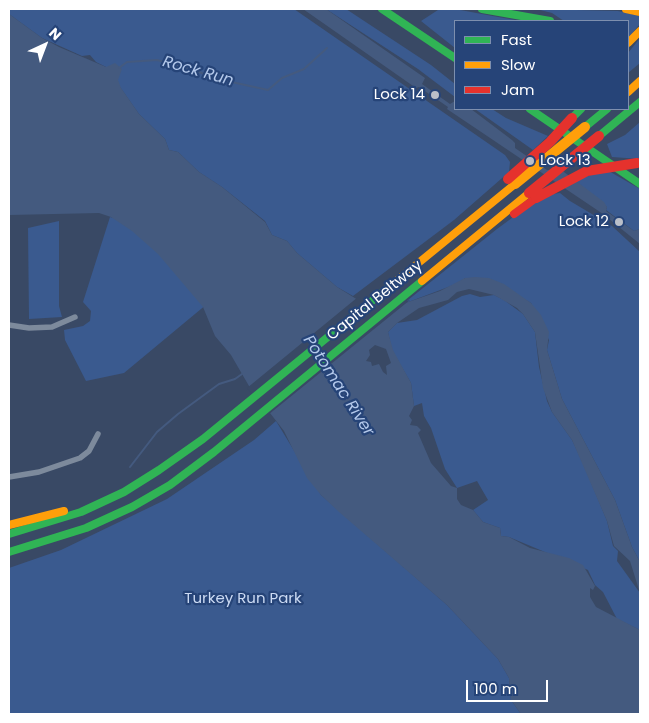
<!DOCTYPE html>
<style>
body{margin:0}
#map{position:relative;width:649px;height:723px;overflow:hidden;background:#394965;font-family:Poppins,sans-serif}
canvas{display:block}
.frame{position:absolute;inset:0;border:10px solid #fff;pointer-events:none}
.legend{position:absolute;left:454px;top:20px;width:175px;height:90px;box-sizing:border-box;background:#264478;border:1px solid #7d8fae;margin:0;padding:6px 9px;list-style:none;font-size:15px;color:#fff}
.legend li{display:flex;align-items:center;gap:10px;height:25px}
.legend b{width:25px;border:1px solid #7d8fae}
.north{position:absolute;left:20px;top:20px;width:50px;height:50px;-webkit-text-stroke:4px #264478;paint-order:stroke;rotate:43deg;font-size:14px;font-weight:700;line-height:20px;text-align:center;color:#fff}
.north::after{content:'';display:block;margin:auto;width:18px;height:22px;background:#fff;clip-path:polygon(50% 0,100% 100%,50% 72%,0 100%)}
.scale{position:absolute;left:466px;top:680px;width:82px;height:22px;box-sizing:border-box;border:2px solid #fff;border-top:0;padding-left:6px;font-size:15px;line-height:18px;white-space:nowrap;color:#fff;-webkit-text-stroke:4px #264478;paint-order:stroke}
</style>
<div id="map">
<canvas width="649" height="723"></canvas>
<div class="frame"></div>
<ul class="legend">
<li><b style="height:6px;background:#30b455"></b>Fast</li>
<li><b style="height:6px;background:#ff9f0a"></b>Slow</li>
<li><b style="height:6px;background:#e5322d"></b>Jam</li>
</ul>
<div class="north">N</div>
<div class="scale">100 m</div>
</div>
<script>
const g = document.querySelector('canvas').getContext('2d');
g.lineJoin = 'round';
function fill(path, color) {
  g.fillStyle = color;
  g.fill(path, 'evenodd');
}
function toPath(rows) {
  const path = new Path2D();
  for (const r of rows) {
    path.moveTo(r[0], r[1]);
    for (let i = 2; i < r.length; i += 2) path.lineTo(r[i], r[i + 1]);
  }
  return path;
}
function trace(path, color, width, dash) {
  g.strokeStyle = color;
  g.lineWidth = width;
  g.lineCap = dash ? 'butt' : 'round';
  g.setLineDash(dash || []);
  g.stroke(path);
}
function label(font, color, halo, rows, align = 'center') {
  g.font = font + ' Poppins,sans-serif';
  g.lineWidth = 4.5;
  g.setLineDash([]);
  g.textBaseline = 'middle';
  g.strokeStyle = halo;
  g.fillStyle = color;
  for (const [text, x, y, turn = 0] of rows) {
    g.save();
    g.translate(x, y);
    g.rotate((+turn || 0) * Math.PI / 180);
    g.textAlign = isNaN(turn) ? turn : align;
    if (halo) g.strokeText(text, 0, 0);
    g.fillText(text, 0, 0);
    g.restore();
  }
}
const green = toPath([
 [9,9,294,9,505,155,510,162,509,172,454,220,353,296,337,287,297,253,287,241,272,235,265,221,222,187,199,172,178,152,169,150,165,139,139,114,106,67,96,62,90,55,82,56,42,38,9,14],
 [326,9,346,9,431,65,455,84,455,97,418,69],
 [455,9,498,17,521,21,455,21,455,48,421,21,438,10],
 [536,9,618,11,640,16,640,24,628,38,628,21,564,21,552,13],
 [640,38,640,63,628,73,628,53],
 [475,109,492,109,506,118,548,136,533,150],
 [640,122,640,159,612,157,607,144,625,135],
 [607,170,640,189,640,229,634,231,606,210,607,207,574,180],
 [560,193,570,201,612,226,640,252,640,562,632,547,615,500,562,399,547,350,549,340,531,303,519,296,465,278,459,283,403,304,497,229,543,195],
 [110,217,126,222,151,240,207,304,124,373,86,381,65,340,64,330,83,326,90,321,91,311,83,302],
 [59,221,59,306,62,317,29,319,28,228],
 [470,294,480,297,494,295,504,300,523,314,535,332,539,367,547,401,552,412,572,440,583,463,607,521,613,546,618,551,617,561,640,593,640,630,617,619,603,592,595,585,588,570,509,537,501,536,500,528,483,522,473,510,488,500,477,481,457,488,445,469,431,428,424,416,422,403,414,406,411,383,392,350,388,332,397,323,417,320,462,296],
 [276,421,321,495,447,605,498,659,509,678,511,700,521,714,9,714,9,568,61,550,167,499,254,440]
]);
const water = toPath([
 [303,9,326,9,425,78,422,84,450,104,455,101,455,109,471,109,512,140,515,143,515,148,547,170,560,169,604,202,607,207,606,211,634,231,640,229,640,244,603,214,447,109,448,107,419,87,416,88],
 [9,14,42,38,59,47,106,67,115,63,122,69,118,80,121,88,139,114,165,139,169,150,178,152,199,172,222,187,265,222,272,235,287,241,297,253,337,287,358,300,391,308,440,291,465,278,475,277,489,278,504,284,531,303,541,315,549,332,547,350,562,399,615,500,632,547,640,562,640,593,630,561,614,546,607,521,572,440,552,412,543,388,535,332,523,314,517,308,494,295,469,289,457,292,448,300,419,308,397,323,388,332,393,350,411,383,414,406,409,416,412,420,410,425,417,426,421,430,418,433,431,463,451,486,457,488,457,499,461,505,473,510,483,522,500,528,501,536,509,537,530,548,569,558,583,565,595,586,593,590,590,588,590,597,596,607,640,630,640,714,521,714,511,700,509,678,498,659,447,605,339,512,321,495,307,478,284,431,249,386,231,355,215,336,203,307,158,254,132,231,111,217,99,213,9,215],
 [375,345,386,349,391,363,386,366,387,375,383,372,379,364,372,366,371,362,366,361,370,355,369,350]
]);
const pier = toPath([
 [358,297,374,303,391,305,410,300,268,415,247,388]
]);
const stream = toPath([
 [119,68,127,62,157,60,191,69,218,79,268,90,282,78,304,69,327,48],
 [130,467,157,432,178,414,219,384,235,379,242,374]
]);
const street = toPath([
 [9,325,29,328,52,327,75,317],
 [9,477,39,472,80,458,89,451,98,434]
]);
const fast = toPath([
 [382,9,455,58],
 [482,9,550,21],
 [530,109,640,184],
 [572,118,581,109],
 [585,127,607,109],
 [599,136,640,102],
 [9,534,81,512,124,492,159,470,203,439,389,287],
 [9,552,86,528,132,507,170,485,214,452,422,281]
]);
const slow = toPath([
 [626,9,640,12],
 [628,43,640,31],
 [628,92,640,81],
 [422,281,529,193],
 [389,287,515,184],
 [9,525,64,511]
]);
const jam = toPath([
 [514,214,536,198]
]);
const slowBridge = toPath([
 [515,184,585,127]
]);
const jamBridge = toPath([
 [508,179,550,142,572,118],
 [529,193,599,136],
 [536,198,587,171,637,163]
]);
const markers = [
 [435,95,5,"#babfc9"],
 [530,161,5,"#babfc9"],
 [619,222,5,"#babfc9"]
];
const poiNames = [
 ["Lock 14",425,95],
 ["Lock 13",540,161,"left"],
 ["Lock 12",609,222]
];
const streetNames = [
 ["Capital Beltway",375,301,-39]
];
const parkNames = [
 ["Turkey Run Park",243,599]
];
const waterNames = [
 ["Rock Run",198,72,16],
 ["Potomac River",338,386,57]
];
fill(green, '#3a5a8f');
fill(water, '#445a7f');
fill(pier, '#394965');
trace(stream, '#445a7f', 2);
trace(street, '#7d8a9c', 5.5);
trace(fast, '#30b455', 8);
trace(slow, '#ff9f0a', 8);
trace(jam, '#e5322d', 8);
trace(slowBridge, '#ff9f0a', 10);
trace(jamBridge, '#e5322d', 10);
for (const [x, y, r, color] of markers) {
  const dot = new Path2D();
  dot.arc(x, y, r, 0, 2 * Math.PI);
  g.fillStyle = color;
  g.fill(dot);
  trace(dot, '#264478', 2);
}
label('15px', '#fff', '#264478', poiNames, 'right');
label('15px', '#fff', '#264478', streetNames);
label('15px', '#cbdaf3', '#264478', parkNames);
label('italic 16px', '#b4c9eb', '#264478', waterNames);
</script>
